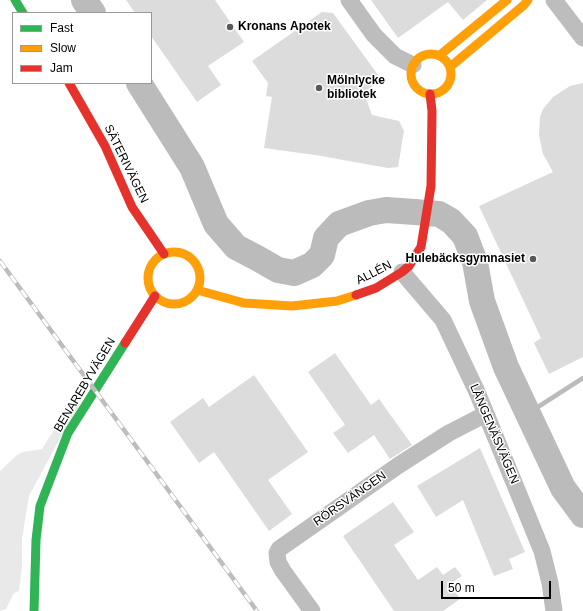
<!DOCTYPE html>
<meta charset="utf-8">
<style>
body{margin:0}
#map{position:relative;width:583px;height:611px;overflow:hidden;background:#fff;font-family:Helvetica,sans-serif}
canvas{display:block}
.legend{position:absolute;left:12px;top:12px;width:140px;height:72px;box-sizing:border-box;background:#fff;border:1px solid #999;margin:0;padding:5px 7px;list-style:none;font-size:12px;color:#000}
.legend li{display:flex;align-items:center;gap:8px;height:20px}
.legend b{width:20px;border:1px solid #999}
.scale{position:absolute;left:441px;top:581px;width:110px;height:18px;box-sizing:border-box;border:2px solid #000;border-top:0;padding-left:5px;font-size:12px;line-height:14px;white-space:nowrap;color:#000;-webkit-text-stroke:3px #fff;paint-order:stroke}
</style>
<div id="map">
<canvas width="583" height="611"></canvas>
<ul class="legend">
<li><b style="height:5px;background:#30b455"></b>Fast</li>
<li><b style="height:5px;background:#ff9f0a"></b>Slow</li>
<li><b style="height:5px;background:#e5322d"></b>Jam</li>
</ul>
<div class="scale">50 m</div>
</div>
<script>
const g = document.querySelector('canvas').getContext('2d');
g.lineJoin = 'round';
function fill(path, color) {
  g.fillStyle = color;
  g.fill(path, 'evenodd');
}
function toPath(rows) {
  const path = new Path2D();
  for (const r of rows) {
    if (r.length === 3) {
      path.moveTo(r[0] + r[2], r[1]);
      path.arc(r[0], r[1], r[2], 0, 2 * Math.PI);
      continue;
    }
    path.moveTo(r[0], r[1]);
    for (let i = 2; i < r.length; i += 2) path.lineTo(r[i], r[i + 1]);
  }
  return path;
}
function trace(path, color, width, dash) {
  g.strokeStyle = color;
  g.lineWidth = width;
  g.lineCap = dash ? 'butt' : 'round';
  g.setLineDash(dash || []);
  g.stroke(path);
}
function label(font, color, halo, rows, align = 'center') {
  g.font = font + ' Helvetica,sans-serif';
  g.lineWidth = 3;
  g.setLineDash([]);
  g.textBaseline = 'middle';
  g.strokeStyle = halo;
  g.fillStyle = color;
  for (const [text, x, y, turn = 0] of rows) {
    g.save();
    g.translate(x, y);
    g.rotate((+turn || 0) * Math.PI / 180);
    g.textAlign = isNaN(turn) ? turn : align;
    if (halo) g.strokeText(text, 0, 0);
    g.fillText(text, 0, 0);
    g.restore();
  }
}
const green = toPath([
 [73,400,79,407,58,442,29,496,22,539,22,566,19,591,14,593,6,609,0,611,0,471,17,455,23,452,42,449]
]);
const stream = toPath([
 [527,414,583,378]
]);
const river = toPath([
 [84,0,93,13],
 [139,83,192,167,216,224,236,247,257,258,278,270,294,273,312,265,322,255,326,238,339,224,369,213,386,210,415,212,439,214,451,221,465,236,475,262,482,301,506,367,563,488,583,515]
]);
const building = toPath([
 [126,0,215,0,244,42,208,66,221,85,197,102,151,36,151,13,135,13],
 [371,0,487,0,463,20,448,2,398,38],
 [322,12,333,13,381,79,364,93,372,115,399,121,404,131,398,167,388,168,332,158,322,156,264,148,272,97,266,96,268,83,252,61],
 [583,83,583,357,549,374,534,343,541,338,479,206,553,172,543,154,539,135,540,117,543,109,553,97,570,86],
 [335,353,371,405,379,399,412,445,390,459,374,435,348,453,333,433,345,425,308,372],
 [254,375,308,452,268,480,292,514,269,531,214,452,199,463,170,422,203,398,209,407],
 [480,448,525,552,509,559,513,569,494,576,463,500,436,517,417,486],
 [393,502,414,532,394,545,418,580,437,567,443,575,455,567,462,576,450,584,460,599,443,611,394,611,343,536]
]);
const street = toPath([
 [349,0,374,35,395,56,413,65],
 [554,0,583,38],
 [402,272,443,320,477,392,542,551,550,583,554,611],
 [312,611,283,571,278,562,277,553,279,549,399,465,449,433,486,414]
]);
const fast = toPath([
 [15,0,23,13],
 [34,611,36,540,40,506,68,433,125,343]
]);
const slow = toPath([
 [431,74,20],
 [440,55,507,0],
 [450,67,524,5,528,0],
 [174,278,26],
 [197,290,244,303,292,306,337,301,356,295]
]);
const jam = toPath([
 [69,83,105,146,132,207,164,254],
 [356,295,376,288,402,272,409,266,421,247,431,186,432,111,430,94],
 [125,343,155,296]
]);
const rail = toPath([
 [0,261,257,611]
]);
const markers = [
 [230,27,4,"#595959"],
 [319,88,4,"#595959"],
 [533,259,4,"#595959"]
];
const poiNames = [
 ["Kronans Apotek",238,27],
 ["Mölnlycke",327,81],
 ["bibliotek",327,95],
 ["Hulebäcksgymnasiet",525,259,"right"]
];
const streetNames = [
 ["SÄTERIVÄGEN",126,164,64],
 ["ALLÉN",374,273,-27],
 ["BENAREBYVÄGEN",85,385,-59],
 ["LÅNGENÄSVÄGEN",494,434,67],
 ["RÖRSVÄNGEN",350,499,-35]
];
fill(green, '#e9e9e9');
trace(stream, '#bbb', 4.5);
trace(river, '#bbb', 26);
fill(building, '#dcdcdc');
trace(street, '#bdbdbd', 17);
trace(fast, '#30b455', 9);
trace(slow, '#ff9f0a', 9);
trace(jam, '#e5322d', 9);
trace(rail, '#bdbdbd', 4.5);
trace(rail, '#fff', 3, [9]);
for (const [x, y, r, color] of markers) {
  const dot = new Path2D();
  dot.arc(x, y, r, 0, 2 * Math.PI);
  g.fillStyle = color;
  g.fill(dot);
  trace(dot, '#fff', 1.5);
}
label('bold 12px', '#000', '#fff', poiNames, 'left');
label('12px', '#000', '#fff', streetNames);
</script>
